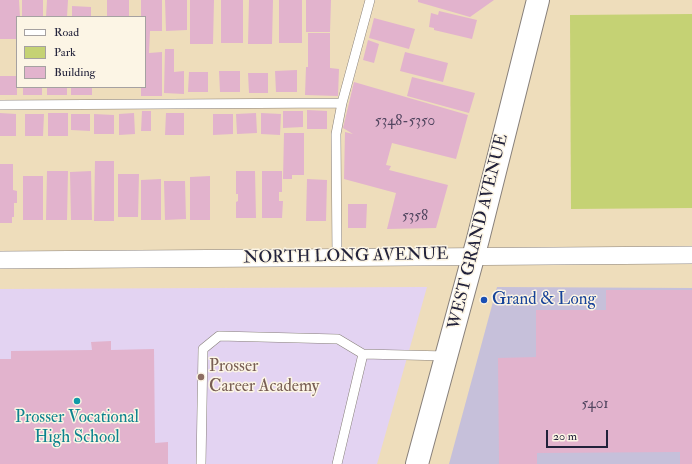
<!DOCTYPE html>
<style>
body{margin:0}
#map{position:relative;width:692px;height:464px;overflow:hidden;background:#edb;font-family:"IM FELL Double Pica",serif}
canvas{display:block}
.legend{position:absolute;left:16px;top:16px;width:130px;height:72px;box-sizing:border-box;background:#fcf5e5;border:1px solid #a5a1a1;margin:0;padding:5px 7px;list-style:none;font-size:12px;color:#22223b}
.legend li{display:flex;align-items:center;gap:8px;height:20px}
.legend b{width:20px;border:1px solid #a5a1a1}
.scale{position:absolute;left:546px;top:430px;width:62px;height:18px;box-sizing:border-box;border:2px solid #22223b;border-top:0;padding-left:5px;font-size:12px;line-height:14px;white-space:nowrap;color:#22223b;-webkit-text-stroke:3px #fcf5e5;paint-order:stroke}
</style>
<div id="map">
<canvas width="692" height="464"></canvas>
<ul class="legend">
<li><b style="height:5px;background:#fff"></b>Road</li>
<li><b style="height:11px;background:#c5d274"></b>Park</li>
<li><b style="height:11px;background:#e2b3cd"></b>Building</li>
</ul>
<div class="scale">20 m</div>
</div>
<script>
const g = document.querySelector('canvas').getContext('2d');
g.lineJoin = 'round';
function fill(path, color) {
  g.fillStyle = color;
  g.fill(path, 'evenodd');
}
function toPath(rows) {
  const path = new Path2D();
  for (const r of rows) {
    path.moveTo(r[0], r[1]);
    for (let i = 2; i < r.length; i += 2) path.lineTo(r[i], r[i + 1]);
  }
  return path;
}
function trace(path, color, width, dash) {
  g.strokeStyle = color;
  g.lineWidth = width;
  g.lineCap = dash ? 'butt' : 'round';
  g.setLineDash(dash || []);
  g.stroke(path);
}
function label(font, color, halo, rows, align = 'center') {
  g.font = font + ' "IM FELL Double Pica",serif';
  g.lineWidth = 3;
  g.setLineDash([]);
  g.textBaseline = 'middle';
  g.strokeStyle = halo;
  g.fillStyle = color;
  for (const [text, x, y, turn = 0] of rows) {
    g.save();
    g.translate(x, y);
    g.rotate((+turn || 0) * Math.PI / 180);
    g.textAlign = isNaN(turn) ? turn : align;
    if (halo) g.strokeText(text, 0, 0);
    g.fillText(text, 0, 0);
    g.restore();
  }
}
const built = toPath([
 [427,287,377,464,0,464,0,289]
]);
const industrial = toPath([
 [497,287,692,288,692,464,449,464]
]);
const green = toPath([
 [692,14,692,208,571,209,570,15]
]);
const building = toPath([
 [0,0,19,0,20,17,17,17,17,39,0,39],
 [22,0,43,0,43,17,22,17],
 [47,0,68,0,67,17,46,17],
 [107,0,129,0,129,17,107,17],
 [141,0,162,0,162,31,150,31,149,53,162,52,162,96,141,96,141,87,145,87,145,17,141,17],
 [165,0,187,0,187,30,166,31],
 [190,0,214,0,213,44,190,44],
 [221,0,243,0,243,43,221,43],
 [249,0,273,0,272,44,248,44],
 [279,0,302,0,302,43,279,43],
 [306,0,331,0,330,32,306,32],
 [418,0,494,0,470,17,418,2],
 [72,6,91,7,91,17,72,17],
 [439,11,477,20,472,39,434,30,434,28,429,27,431,13,438,15],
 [374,18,415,29,409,49,369,38],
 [308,33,330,33,330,68,339,69,338,96,305,95,306,67,308,67],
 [368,40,379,44,374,63,363,60],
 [165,49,174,49,174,72,184,71,184,94,164,93],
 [405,52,448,63,443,82,400,71],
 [297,70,297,92,276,92,275,71],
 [219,71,240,71,240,92,220,92],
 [189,72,208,72,208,92,188,92],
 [248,73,268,73,268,93,249,93],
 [0,76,17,76,17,95,0,95],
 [412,77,475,93,469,113,407,96],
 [354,82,468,115,456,159,392,143,386,165,391,166,389,170,448,185,436,228,387,229,396,193,344,179,345,132,353,134,343,128],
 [23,87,42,87,42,95,23,95],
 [47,87,67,87,67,95,47,95],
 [71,87,92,87,92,95,71,95],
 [307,110,327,111,327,129,307,129],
 [142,111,151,111,151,131,141,131],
 [283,111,303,111,303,127,283,128],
 [0,113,16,114,16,136,0,136],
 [48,113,68,113,68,136,48,136],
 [134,113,135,134,119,135,119,114],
 [166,113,184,113,184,135,165,135],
 [256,113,257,133,237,134,236,114],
 [261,113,281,114,280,135,261,134],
 [25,114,44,114,43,136,25,136],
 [71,114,90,114,90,131,71,130],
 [94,114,114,115,114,134,94,134],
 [213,114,233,114,233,134,213,135],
 [284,133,304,133,304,175,292,175,292,179,283,179],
 [95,161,114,161,114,221,94,221],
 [0,164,13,164,13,190,17,191,17,203,14,203,14,217,12,217,12,223,0,223],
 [47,171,68,171,67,220,46,220],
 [91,171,92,220,71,220,70,172],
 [236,171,255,171,256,218,236,218,236,202,238,201,238,194,236,194],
 [262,171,282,171,282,192,279,192,279,201,283,201,282,218,262,218],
 [118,174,139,174,138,217,118,217],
 [23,176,43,176,43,220,23,220],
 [210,176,210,220,190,220,190,177],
 [161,179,161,220,141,220,141,180],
 [307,179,327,180,326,221,306,221],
 [164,181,185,181,186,219,165,220],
 [348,204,367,204,366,228,348,228],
 [606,290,692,290,692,464,680,464,680,452,537,453,537,464,499,464,498,358,536,357,536,310,606,310],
 [111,341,111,350,154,349,155,443,168,442,168,464,0,464,0,359,11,359,11,351,92,350,91,342]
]);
const lane = toPath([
 [0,105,342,103],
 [337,257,336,134,342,103,370,0],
 [201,464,203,349,219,336,338,339,363,354,447,356],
 [337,464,363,354]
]);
const street = toPath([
 [0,260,692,255]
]);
const secondary = toPath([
 [417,464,478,239,538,0]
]);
const markers = [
 [484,300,4,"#1a4fb4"],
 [201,377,4,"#8d6e63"],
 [77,401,4,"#0f9aa8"]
];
const numberNames = [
 ["5348-5350",405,122],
 ["5358",415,217],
 ["5401",595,405]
];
const streetNames = [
 ["WEST GRAND AVENUE",479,232,-76],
 ["NORTH LONG AVENUE",346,257,-1]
];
const transitNames = [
 ["Grand & Long",492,300]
];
const educationNames = [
 ["Prosser",209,367],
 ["Career Academy",209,387]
];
const cultureNames = [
 ["Prosser Vocational",77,418],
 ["High School",77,438]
];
fill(built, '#e3d3f2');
fill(industrial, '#c6c0da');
fill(green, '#c5d274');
fill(building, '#e2b3cd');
trace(lane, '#88807b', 10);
trace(street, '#88807b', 18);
trace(secondary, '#88807b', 24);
trace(lane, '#fff', 9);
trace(street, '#fff', 17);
trace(secondary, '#fff', 22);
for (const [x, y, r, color] of markers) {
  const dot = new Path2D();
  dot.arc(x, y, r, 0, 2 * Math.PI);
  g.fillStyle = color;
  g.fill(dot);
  trace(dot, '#fcf5e5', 1.5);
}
label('15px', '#524660', null, numberNames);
label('17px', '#22223b', '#fcf5e5', streetNames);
label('17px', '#164399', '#fcf5e5', transitNames, 'left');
label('17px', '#785e54', '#fcf5e5', educationNames, 'left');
label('17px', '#0d838f', '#fcf5e5', cultureNames);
</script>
